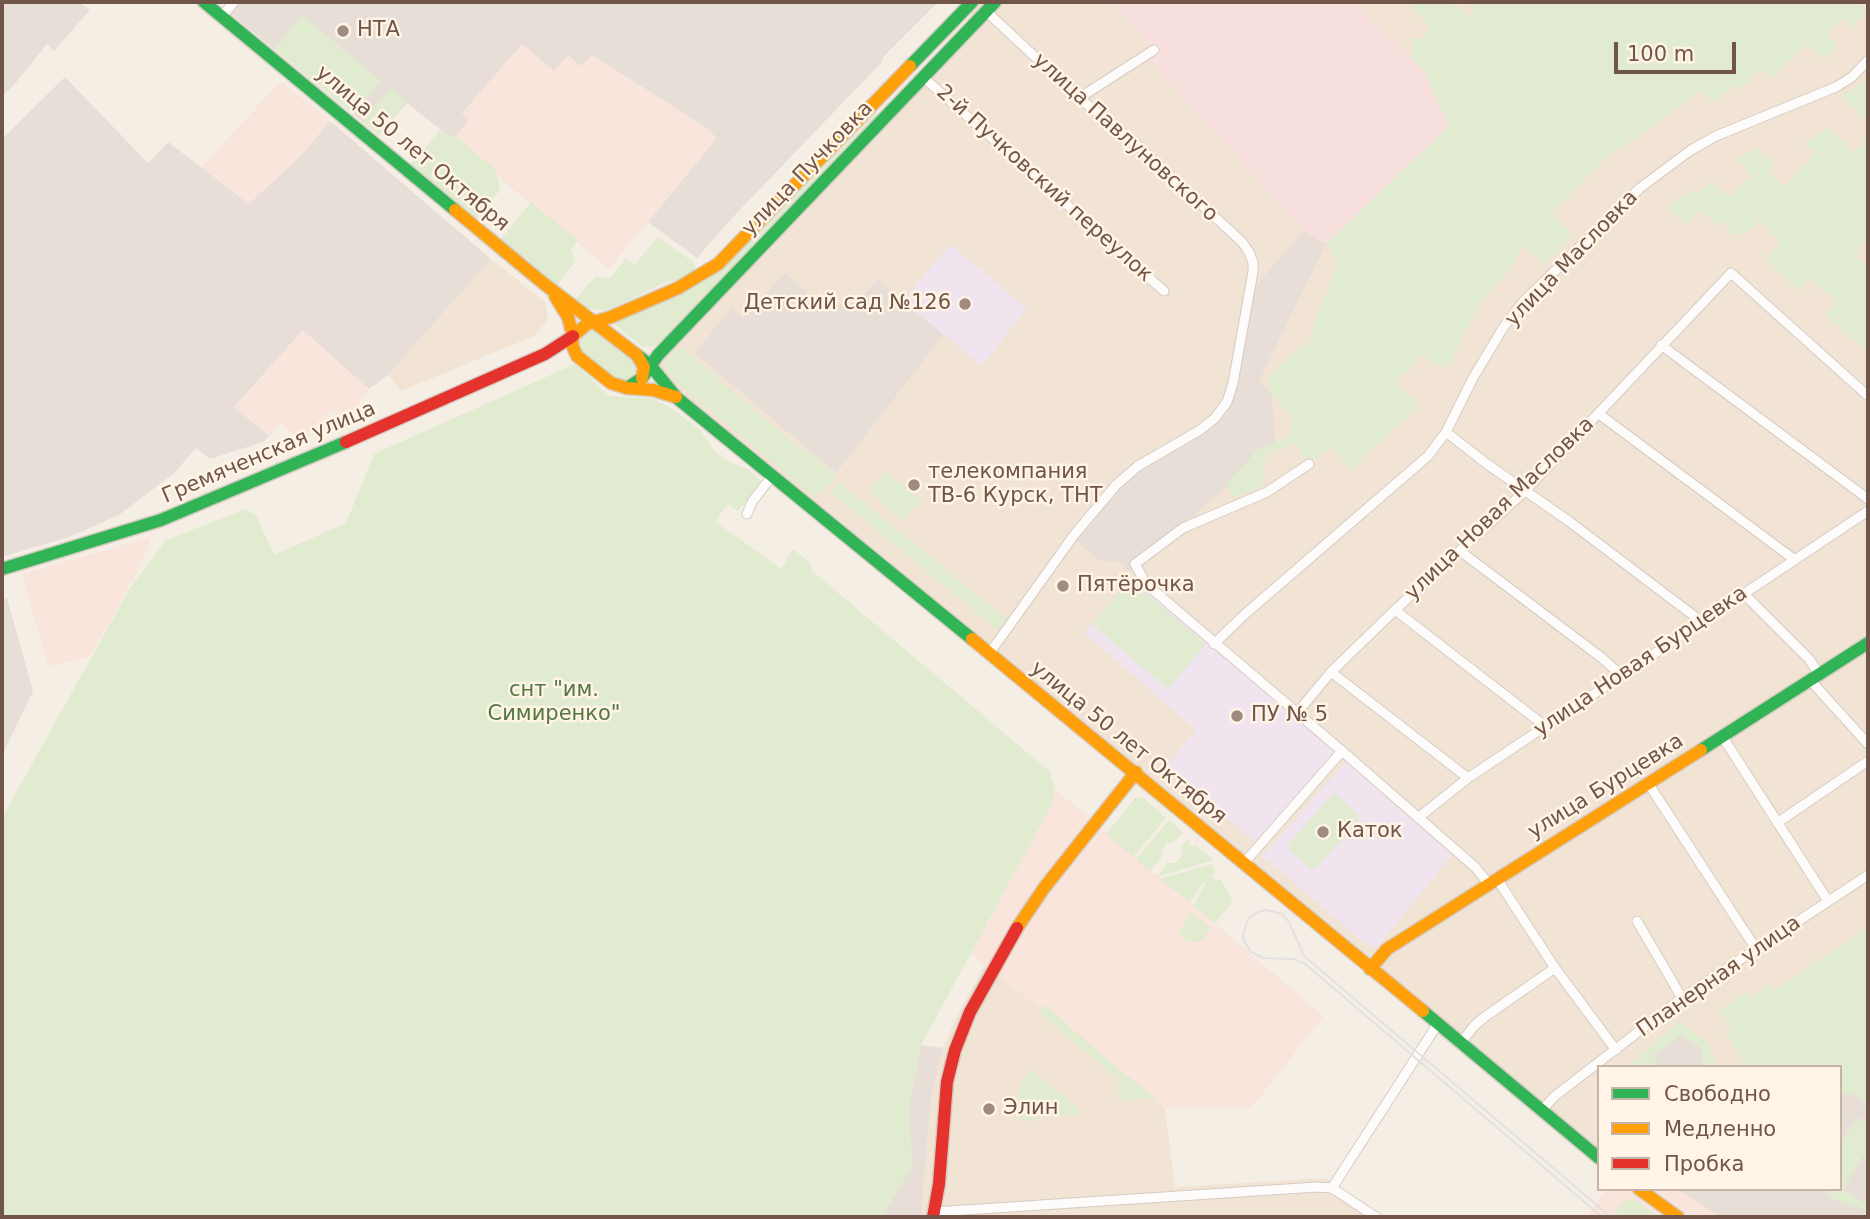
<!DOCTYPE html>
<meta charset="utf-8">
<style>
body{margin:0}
#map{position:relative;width:1870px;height:1219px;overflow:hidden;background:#f5eee5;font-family:"DejaVu Sans",sans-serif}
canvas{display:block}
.frame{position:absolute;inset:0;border:4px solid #715548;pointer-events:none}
.legend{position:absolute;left:1597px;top:1065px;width:245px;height:126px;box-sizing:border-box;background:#fff4e5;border:2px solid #c6b4a6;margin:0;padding:9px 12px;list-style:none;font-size:21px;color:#715548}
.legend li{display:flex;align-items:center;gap:14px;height:35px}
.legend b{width:35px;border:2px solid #c6b4a6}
.scale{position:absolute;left:1614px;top:42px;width:122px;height:32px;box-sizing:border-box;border:4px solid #715548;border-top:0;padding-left:9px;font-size:21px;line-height:24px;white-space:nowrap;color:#715548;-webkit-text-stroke:5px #fff4e5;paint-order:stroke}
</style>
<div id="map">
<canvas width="1870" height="1219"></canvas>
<div class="frame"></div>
<ul class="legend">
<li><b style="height:9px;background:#30b455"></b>Свободно</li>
<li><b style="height:9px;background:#ff9f0a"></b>Медленно</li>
<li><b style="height:9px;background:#e5322d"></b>Пробка</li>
</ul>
<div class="scale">100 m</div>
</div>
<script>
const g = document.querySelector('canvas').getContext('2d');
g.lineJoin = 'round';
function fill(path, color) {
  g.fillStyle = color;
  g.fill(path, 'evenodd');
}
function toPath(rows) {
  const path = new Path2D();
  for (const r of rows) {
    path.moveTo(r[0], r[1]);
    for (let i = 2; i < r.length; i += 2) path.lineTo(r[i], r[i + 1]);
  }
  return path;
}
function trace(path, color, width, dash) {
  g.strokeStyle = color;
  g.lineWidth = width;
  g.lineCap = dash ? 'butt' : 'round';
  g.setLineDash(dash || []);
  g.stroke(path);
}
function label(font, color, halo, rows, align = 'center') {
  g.font = font + ' "DejaVu Sans",sans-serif';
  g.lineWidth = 5;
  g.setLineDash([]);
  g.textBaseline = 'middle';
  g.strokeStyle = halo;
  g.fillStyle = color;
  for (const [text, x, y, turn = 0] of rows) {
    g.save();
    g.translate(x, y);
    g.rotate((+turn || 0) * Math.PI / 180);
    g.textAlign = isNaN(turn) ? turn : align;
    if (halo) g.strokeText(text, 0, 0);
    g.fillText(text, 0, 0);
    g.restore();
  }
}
const residential = toPath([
 [957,2,1868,2,1868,1217,1678,1217,1639,1189,1840,1189,1840,1067,1599,1067,1599,1158,811,509,650,365,974,17],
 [491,259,546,303,548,320,534,336,401,391,388,375],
 [986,963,1165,1108,1175,1187,1326,1178,1380,1217,921,1217,931,1099,943,1048,957,1016]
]);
const commercial = toPath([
 [522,44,554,71,568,54,591,55,705,127,717,138,609,269,453,139,469,120,462,113],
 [281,81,330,121,299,158,250,204,201,167],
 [303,330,363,382,368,391,345,420,331,409,302,441,281,423,269,436,234,408],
 [151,537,142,563,90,657,48,666,22,574],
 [1055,789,1324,1016,1251,1108,1165,1108,971,954,1051,806],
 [1607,1189,1678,1189,1720,1217,1585,1217]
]);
const industrial = toPath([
 [2,2,79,2,90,10,54,51,47,44,14,85,2,96],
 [239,2,938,2,884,56,882,62,732,218,697,258,648,222,717,138,705,127,592,55,581,66,568,55,554,71,522,44,462,113,469,120,453,139,407,103,379,135,230,13],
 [65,77,148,163,168,142,249,204,299,158,330,121,491,259,388,375,369,389,303,330,234,407,269,436,263,442,210,459,196,448,174,473,119,515,69,537,2,557,2,139],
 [1304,230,1326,244,1259,381,1271,393,1276,444,1128,572,1120,561,1100,561,1075,540,1120,486,1157,457,1197,437,1231,402,1253,289],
 [785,273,831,314,850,297,857,303,877,279,944,334,836,473,695,353,731,308,743,318],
 [7,598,33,691,2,756,2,599],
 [1680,1021,1707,1043,1718,1067,1627,1067],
 [921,1045,943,1048,931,1099,921,1217,881,1217,912,1167,909,1109],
 [1868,1086,1868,1217,1720,1217,1678,1189,1840,1189,1840,1088]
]);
const education = toPath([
 [950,244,1027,308,982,366,903,301],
 [1133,576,1337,751,1255,842,1165,767,1196,730,1084,633],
 [1346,762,1452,855,1380,944,1372,947,1367,945,1262,856]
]);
const medical = toPath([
 [1114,2,1353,2,1423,69,1449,126,1326,244,1304,230,1148,59,1145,41]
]);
const green = toPath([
 [1409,2,1450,2,1470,17,1473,10,1466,2,1859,2,1865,14,1852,28,1842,19,1827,34,1837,47,1824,60,1807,44,1772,78,1760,70,1739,90,1735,85,1714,103,1702,91,1605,159,1552,213,1572,235,1544,265,1523,244,1511,268,1481,302,1450,363,1441,367,1419,353,1418,360,1396,382,1419,406,1350,470,1331,446,1314,460,1303,458,1300,447,1295,444,1270,453,1264,462,1263,485,1254,491,1233,497,1227,487,1228,482,1257,450,1290,436,1293,419,1271,393,1268,379,1289,356,1310,343,1314,325,1338,263,1326,244,1449,126,1423,69,1409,56,1414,51,1411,39,1423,38,1430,28],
 [302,15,381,81,353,114,274,49],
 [1867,81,1868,82,1868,124,1841,96],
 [391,88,407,102,379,135,362,122],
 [874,110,879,115,662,341,652,347,641,346,614,324,612,321,692,285],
 [1828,128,1854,152,1868,138,1868,238,1854,254,1868,268,1868,353,1825,314,1836,301,1810,278,1798,291,1766,259,1780,243,1759,219,1755,227,1741,234,1732,235,1725,222,1716,224,1704,211,1698,212,1687,222,1681,220,1669,210,1671,204,1691,191,1698,192,1712,182,1724,194,1731,195,1752,176,1737,159,1756,148,1775,165,1768,173,1784,187,1815,153,1805,143],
 [440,130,447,135,457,137,496,170,500,190,476,219,411,164],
 [531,202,578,240,571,249,575,262,556,286,501,239],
 [657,237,692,261,695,265,694,272,682,279,666,282,606,311,585,308,575,300,595,277,610,278,626,259,635,265],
 [595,329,635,359,638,368,630,380,620,382,582,352,578,340,584,332],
 [677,348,683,349,803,451,805,449,837,475,822,493,812,496,672,378,667,372,665,361,673,349],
 [575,364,609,396,653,399,671,408,699,429,715,452,729,462,748,469,762,482,738,511,728,504,715,521,781,569,793,549,812,564,811,570,1050,772,1055,789,1051,806,921,1045,909,1109,912,1167,881,1217,2,1217,2,818,130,588,166,540,245,509,256,515,274,555,346,523,374,454],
 [885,472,922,501,903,520,869,491],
 [839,482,1010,622,1001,633,831,492],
 [1130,580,1206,644,1168,689,1092,624],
 [1336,794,1358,815,1359,820,1317,867,1311,870,1289,849,1288,845,1332,795],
 [1136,797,1142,797,1166,818,1133,857,1106,834],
 [1169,820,1183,832,1174,842,1167,843,1161,851,1162,857,1150,871,1136,859],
 [1188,839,1190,841,1188,844,1193,847,1195,845,1214,860,1157,877,1167,863,1176,863,1183,855,1181,847],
 [1212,864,1215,871,1211,877,1218,881,1220,878,1233,901,1215,923,1193,906,1206,884,1203,883,1190,903,1160,879],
 [1190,911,1211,928,1200,942,1185,940,1179,933],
 [1868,928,1868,1103,1854,1095,1840,1094,1840,1067,1734,1067,1744,1061,1725,1033,1731,1027,1719,1011,1746,992,1751,998,1770,984,1774,990],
 [1045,1005,1116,1067,1156,1098,1119,1100,1118,1083,1120,1080,1041,1015,1041,1010],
 [1680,1021,1707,1043,1718,1067,1702,1067,1701,1048,1681,1035,1653,1056,1661,1067,1627,1067],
 [1032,1070,1079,1109,1078,1114,1041,1117,1028,1121,1019,1120,1019,1091,1025,1076],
 [1856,1118,1859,1118,1868,1124,1868,1158,1863,1156,1843,1190,1868,1205,1868,1210,1830,1199,1824,1189,1840,1189,1840,1145],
 [1633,1198,1636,1200,1659,1217,1613,1217,1623,1202]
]);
const street = toPath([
 [986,11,1079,98,1134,142,1242,242,1249,252,1253,262,1253,272,1233,383,1227,402,1215,418,1200,430,1138,466,1116,485,1074,535,989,654],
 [222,16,234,2],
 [923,77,1164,291],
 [1079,98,1154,50],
 [1661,345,1868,499],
 [1599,414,1795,560],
 [1446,432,1487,464,1570,522,1702,622],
 [1309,464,1267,492,1183,528,1135,564,1146,584,1342,751,1475,867,1489,884],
 [747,514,752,502,772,476],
 [1460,551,1602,658,1622,676],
 [1744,594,1809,659,1819,674],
 [1395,610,1545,726],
 [1214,644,1244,615,1428,456,1446,432,1473,378,1503,328,1522,303,1640,188,1691,150,1716,136,1836,87,1852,77,1868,60],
 [1331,672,1468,778],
 [1810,680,1868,744],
 [1297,713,1331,672,1395,610,1525,491,1731,273,1868,396],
 [1722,736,1828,901],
 [1648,783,1756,949],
 [1418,818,1468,778,1868,511],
 [1777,823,1868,761],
 [1244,863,1342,751],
 [1497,879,1555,968,1616,1050],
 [1637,921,1682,998],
 [1460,1044,1474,1026,1486,1016,1555,968],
 [1541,1111,1555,1096,1682,998,1868,875],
 [1332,1188,1437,1025],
 [934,1212,1317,1187,1332,1188,1376,1217]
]);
const fast = toPath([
 [204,2,455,210],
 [910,66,972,2],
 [637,355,650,365,677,398,972,639],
 [627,388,642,378,658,355,995,2],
 [2,569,161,520,346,442],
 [1701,750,1868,643],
 [1423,1011,1599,1158]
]);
const slow = toPath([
 [455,210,543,283,637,355,644,367,642,378],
 [555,296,568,317,573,336,572,345,577,356,611,383,627,388,653,390,676,397],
 [573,336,587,324,611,317,678,288,718,264,910,66],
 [972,639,1423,1011],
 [1017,928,1044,888,1136,772],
 [1370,969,1387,949,1701,750],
 [1639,1189,1678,1217]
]);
const jam = toPath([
 [346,442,545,354,573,336],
 [933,1217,939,1184,947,1082,955,1050,970,1012,1017,928]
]);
const tram = toPath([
 [1602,1217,1304,963,1293,959,1263,958,1251,952,1244,941,1243,934,1248,919,1258,912,1266,910,1282,914,1289,922,1304,956,1611,1217]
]);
const markers = [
 [343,31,7,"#9f8b7f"],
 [965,304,7,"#9f8b7f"],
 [914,485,7,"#9f8b7f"],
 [1063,586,7,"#9f8b7f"],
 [1237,716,7,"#9f8b7f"],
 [1323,832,7,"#9f8b7f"],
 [989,1109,7,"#9f8b7f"]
];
const poiNames = [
 ["НТА",357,31],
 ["Детский сад №126",951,304,"right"],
 ["телекомпания",928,473],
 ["ТВ-6 Курск, ТНТ",928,497],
 ["Пятёрочка",1077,586],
 ["ПУ № 5",1251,716],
 ["Каток",1337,832],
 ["Элин",1003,1109]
];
const streetNames = [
 ["улица Павлуновского",1125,138,42],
 ["улица 50 лет Октября",412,149,40],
 ["улица Пучковка",808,169,-46],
 ["2-й Пучковский переулок",1044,184,42],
 ["улица Масловка",1572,259,-46],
 ["Гремяченская улица",269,453,-23],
 ["улица Новая Масловка",1500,509,-44],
 ["улица Новая Бурцевка",1641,662,-34],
 ["улица 50 лет Октября",1128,743,39],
 ["улица Бурцевка",1606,787,-32],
 ["Планерная улица",1719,977,-35]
];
const parkNames = [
 ["снт \"им.",554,691],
 ["Симиренко\"",554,715]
];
fill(residential, '#f1e4d5');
fill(commercial, '#f9e5db');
fill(industrial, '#e7ded7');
fill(education, '#f0e5ef');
fill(medical, '#f7dfde');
fill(green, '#e1ebd0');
trace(street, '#d6cbc4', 11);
trace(fast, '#d5cbc2', 15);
trace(slow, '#d5cbc2', 15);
trace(jam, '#d5cbc2', 15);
trace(street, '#fefcfb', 9);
trace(fast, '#30b455', 12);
trace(slow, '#ff9f0a', 12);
trace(jam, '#e5322d', 12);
trace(tram, '#e3e0e2', 2);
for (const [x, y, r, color] of markers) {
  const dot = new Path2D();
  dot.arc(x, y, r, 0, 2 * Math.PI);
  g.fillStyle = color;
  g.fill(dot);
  trace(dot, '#fff4e5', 2.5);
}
label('21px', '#715548', '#fff4e5', poiNames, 'left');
label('21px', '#715548', '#fff4e5', streetNames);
label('21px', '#537741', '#fff4e5', parkNames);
</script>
